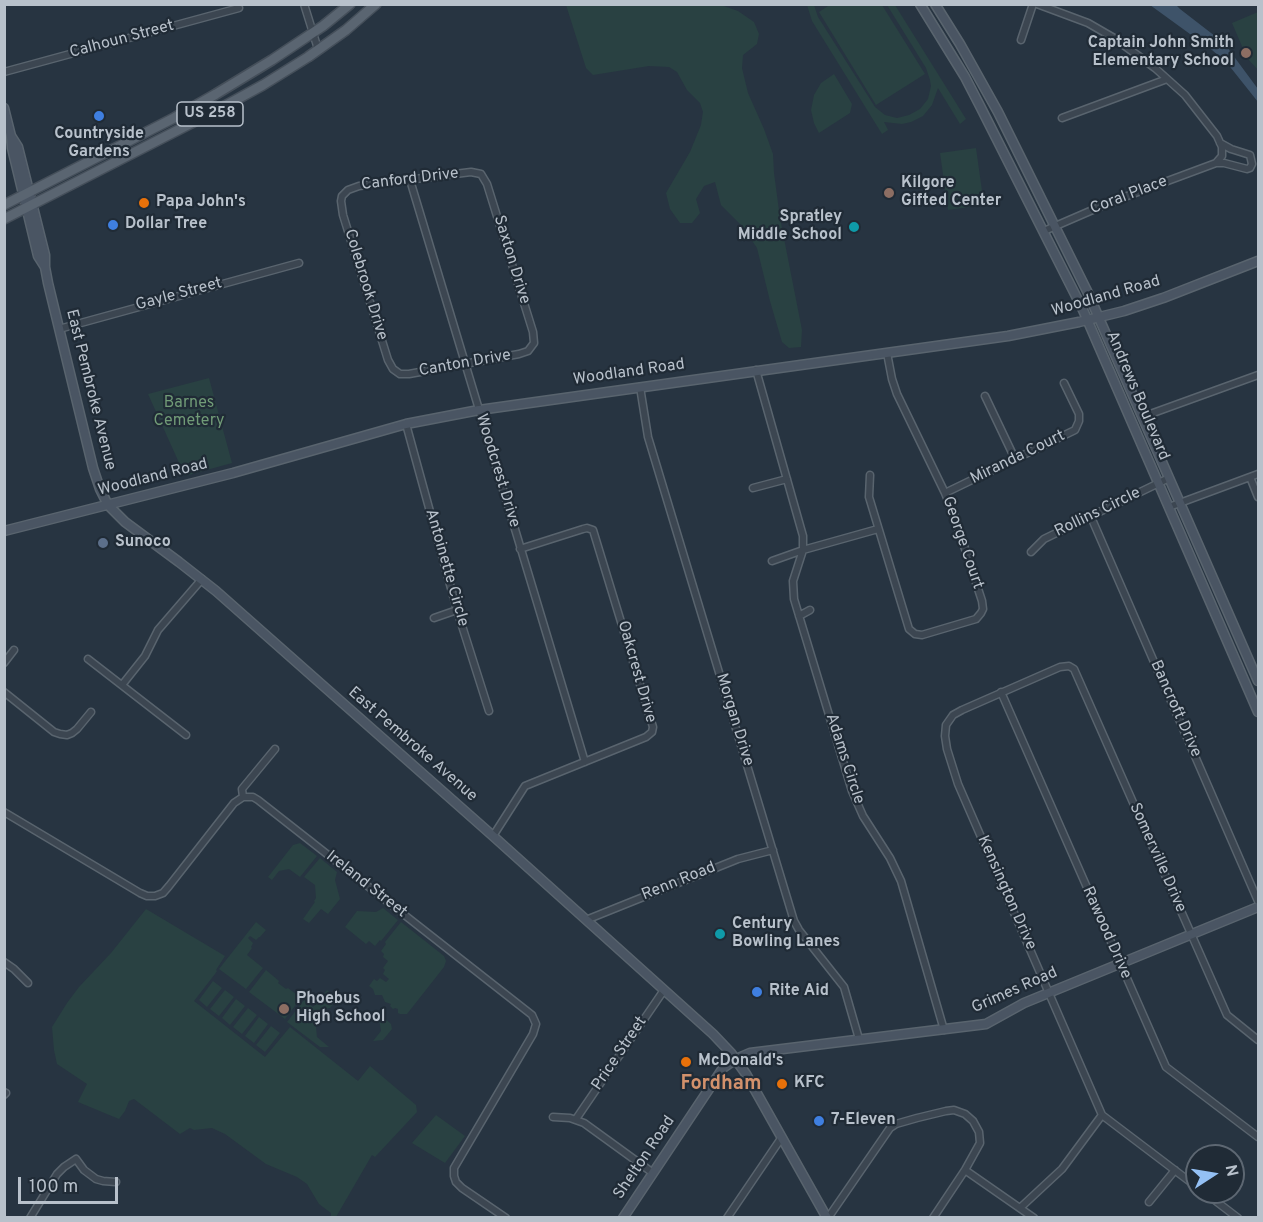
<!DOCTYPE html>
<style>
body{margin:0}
#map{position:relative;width:1263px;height:1222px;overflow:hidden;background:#273441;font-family:Overpass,sans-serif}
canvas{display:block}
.frame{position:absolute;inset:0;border:6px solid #b8c1cb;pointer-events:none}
.north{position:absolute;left:1185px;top:1144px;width:60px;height:60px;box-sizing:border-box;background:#202b36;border:2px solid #5d6772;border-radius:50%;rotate:78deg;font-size:16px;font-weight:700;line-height:24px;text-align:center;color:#b8c1cb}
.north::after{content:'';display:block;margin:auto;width:21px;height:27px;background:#94c0f4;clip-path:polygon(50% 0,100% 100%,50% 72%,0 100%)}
.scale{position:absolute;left:18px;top:1177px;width:100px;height:27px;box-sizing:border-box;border:3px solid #b8c1cb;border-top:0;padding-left:8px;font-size:18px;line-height:21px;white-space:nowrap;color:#b8c1cb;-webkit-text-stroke:4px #202b36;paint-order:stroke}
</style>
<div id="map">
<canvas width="1263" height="1222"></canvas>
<div class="frame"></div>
<div class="north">N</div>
<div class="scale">100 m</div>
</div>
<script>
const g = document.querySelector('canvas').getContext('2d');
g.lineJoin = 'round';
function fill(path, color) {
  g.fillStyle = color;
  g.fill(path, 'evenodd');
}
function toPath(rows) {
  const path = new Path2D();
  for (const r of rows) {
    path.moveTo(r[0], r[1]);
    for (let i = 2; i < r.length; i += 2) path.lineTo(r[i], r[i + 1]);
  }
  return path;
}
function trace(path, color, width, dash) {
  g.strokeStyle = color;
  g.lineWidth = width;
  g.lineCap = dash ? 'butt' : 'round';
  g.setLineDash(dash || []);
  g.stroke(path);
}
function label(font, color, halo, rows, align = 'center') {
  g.font = font + ' Overpass,sans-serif';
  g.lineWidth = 4.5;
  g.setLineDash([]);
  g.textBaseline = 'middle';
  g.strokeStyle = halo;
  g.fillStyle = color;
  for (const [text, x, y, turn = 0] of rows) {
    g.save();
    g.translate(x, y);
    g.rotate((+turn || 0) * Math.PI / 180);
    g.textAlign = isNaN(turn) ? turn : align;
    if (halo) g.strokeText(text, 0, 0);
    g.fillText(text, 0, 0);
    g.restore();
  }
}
const green = toPath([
 [831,4,882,5,925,74,876,105,819,12],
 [566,5,721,5,738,11,754,22,759,34,757,44,743,55,742,68,748,93,764,129,773,154,774,173,780,218,802,330,801,347,789,348,782,342,770,301,757,248,742,226,721,205,715,182,704,186,696,199,700,213,692,223,680,223,670,209,666,193,690,152,701,125,703,112,700,103,687,90,677,72,669,67,649,66,593,75,586,68],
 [807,5,814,5,818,17,875,107,885,115,897,118,909,115,920,109,928,99,931,86,930,80,926,68,887,5,895,5,966,119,960,124,938,88,932,105,923,116,911,122,902,124,884,122,888,130,882,134,812,21],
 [1258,12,1258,70,1247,58,1232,23],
 [834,74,852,104,850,113,819,133,814,123,811,110,814,95,821,83],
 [976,148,984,205,948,210,940,153],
 [209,378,232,463,185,476,148,394],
 [300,843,317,856,300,877,289,869,279,871,272,880,268,877,293,845],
 [320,858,337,872,335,880,340,899,328,914,321,909,309,923,303,919,315,902,314,901,316,898,315,885,304,877],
 [383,908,398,920,381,941,380,940,375,946,369,941,366,944,345,927,357,911,376,912],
 [146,909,225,956,216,970,217,971,215,974,194,1001,265,1057,290,1027,358,1081,370,1066,416,1105,417,1112,375,1157,372,1155,336,1217,331,1217,331,1213,319,1204,307,1184,297,1177,266,1164,225,1134,212,1128,194,1130,190,1128,180,1134,134,1099,129,1101,125,1111,119,1119,78,1102,87,1084,57,1064,54,1050,52,1027,67,1003,79,987,111,953],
 [256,922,266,930,260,937,259,937,256,940,250,936,248,938,253,943,251,947,252,948,247,955,263,968,246,989,219,969],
 [401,922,444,956,446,961,444,967,407,1014,400,1014,398,1013,398,1009,395,1008,393,1009,390,1006,391,1004,385,1002,382,995,375,995,373,989,369,986,374,979,377,981,380,978,386,982,389,979,383,974,385,970,383,968,388,961,383,957,384,954,381,951,386,944,385,942],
 [266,970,279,981,278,983,286,989,288,988,301,998,285,1019,249,992],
 [213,981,222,988,207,1007,199,1000],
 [225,990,234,997,219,1016,210,1009],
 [327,990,338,999,330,1008,323,1009,325,1015,316,1027,317,1037,329,1047,320,1047,287,1022,304,1000,313,1007],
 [236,999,245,1006,230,1025,222,1018],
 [248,1008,257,1015,242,1034,233,1027],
 [379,1013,391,1024,392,1029,383,1040,373,1041,381,1031,379,1019,374,1015],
 [259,1017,268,1024,254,1043,245,1036],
 [271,1026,280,1033,265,1052,256,1045],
 [436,1115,465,1136,445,1163,412,1143]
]);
const water = toPath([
 [1150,5,1176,5,1180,9,1224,43,1258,89,1258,102,1227,63,1212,50]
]);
const street = toPath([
 [304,4,318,49],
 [1037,4,1088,23,1114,38,1155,68,1185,95,1217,136,1222,147,1222,156,1216,163,1111,202,1044,231],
 [1021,40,1033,4],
 [4,72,239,8],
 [1062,118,1167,79],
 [1216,163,1224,163,1247,169,1250,168,1252,164,1250,155,1231,149,1220,143],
 [471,172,481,174,487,184,533,332,534,343,528,351,519,354,409,374,400,374,393,369,388,360,343,215,341,201,342,196,348,190,359,186,471,172],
 [410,180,585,762],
 [59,329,299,263],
 [756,370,803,536,803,550,793,581,794,599,852,791,863,816,890,858,901,881,944,1030],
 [640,387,648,437,794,921,799,930,844,987,859,1039],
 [985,396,1015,459],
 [1142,417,1258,375],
 [406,424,457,610,489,711],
 [870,475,869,497,909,629,915,634,922,635,976,619,981,613,983,609,982,601,954,515,945,493,897,394,892,379,887,353],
 [1250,477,1258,497],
 [753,488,787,479],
 [945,493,1075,430,1079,421,1079,414,1064,383],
 [1169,507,1258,474],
 [1091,517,1258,901],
 [1031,552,1044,539,1169,478],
 [772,561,803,550,878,529],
 [799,616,810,610],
 [434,618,457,610],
 [88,659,186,735],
 [4,663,14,650],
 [122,685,145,656,158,630,202,579],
 [4,692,54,732,60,734,67,735,72,733,77,729,91,712],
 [1001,692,1166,1067,1258,1137],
 [243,797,242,789,275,749],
 [4,812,140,893,147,896,155,896,163,893,169,886,234,803,243,797,253,797,258,800,532,1015,536,1024,533,1034,454,1168,454,1176,456,1182,462,1188,506,1218],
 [493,836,525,786,646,737,652,732,653,727,593,530,587,528,583,529,520,549],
 [586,920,738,859,773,850],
 [4,962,14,969,28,983],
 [4,1092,6,1093,4,1095],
 [553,1117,570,1118,584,1123,653,1173],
 [576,1119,664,990],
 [965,1170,1034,1218],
 [1197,1187,1102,1115,958,784,947,749,945,736,946,725,953,715,962,710,1060,667,1069,666,1074,669,1227,1015,1258,1040],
 [1204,1192,1238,1218],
 [1149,1202,1175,1170],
 [1020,1208,1062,1169,1102,1115],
 [30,1218,57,1174,64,1167,76,1159,84,1170,96,1179,103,1181,116,1182],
 [727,1218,782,1137],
 [828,1218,890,1128,896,1124,917,1118,946,1111,954,1110,965,1114,973,1121,979,1132,980,1143,965,1170,933,1218]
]);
const secondary = toPath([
 [920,4,965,77,981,108,1083,310,1258,712],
 [935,4,960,44,998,112,1088,293,1258,681],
 [4,108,11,136,12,148,38,256,45,267],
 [11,136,18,147,45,255,45,267,48,283,93,468,100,489,108,505,125,522,179,562,216,591,493,836,713,1034,731,1053,746,1074,827,1218],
 [4,531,233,473,406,424,479,410,1008,336,1079,322,1124,311,1163,298,1258,261],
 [623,1218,723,1068,736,1059,750,1053,986,1024,1024,1003,1258,907]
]);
const primary = toPath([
 [4,205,174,118,216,94,272,60,323,26,350,4],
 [4,219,221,108,263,85,308,57,346,30,376,4]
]);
const markers = [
 [1246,53,6,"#8d6e63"],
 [99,116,6,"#3f7fe0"],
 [889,193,6,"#8d6e63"],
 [144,203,6,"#e8710a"],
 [113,225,6,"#3f7fe0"],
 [854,227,6,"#0f9aa8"],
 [103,543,6,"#5c6f8a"],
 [720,934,6,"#0f9aa8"],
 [757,992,6,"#3f7fe0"],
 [284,1009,6,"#8d6e63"],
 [686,1062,6,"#e8710a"],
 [782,1084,6,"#e8710a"],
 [819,1121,6,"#3f7fe0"]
];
const shields = [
 [210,114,66]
];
const shieldNames = [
 ["US 258",210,114]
];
const streetNames = [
 ["Calhoun Street",122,40,-15],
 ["Canford Drive",410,180,-7],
 ["Coral Place",1129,196,-21],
 ["Saxton Drive",511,260,73],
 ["Colebrook Drive",365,285,73],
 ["Gayle Street",179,295,-15],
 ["Woodland Road",1106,297,-16],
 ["Canton Drive",465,364,-10],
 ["Woodland Road",629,373,-8],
 ["East Pembroke Avenue",90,390,76],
 ["Andrews Boulevard",1137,396,67],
 ["Miranda Court",1018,458,-26],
 ["Woodcrest Drive",497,471,73],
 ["Woodland Road",153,478,-14],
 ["Rollins Circle",1098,513,-26],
 ["George Court",962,543,71],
 ["Antoinette Circle",446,568,74],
 ["Oakcrest Drive",636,672,74],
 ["Bancroft Drive",1175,709,66],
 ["Morgan Drive",734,720,73],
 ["East Pembroke Avenue",412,745,41],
 ["Adams Circle",844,759,72],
 ["Somerville Drive",1157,858,66],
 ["Renn Road",679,882,-22],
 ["Ireland Street",366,885,38],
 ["Kensington Drive",1006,893,66],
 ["Rawood Drive",1106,933,66],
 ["Grimes Road",1015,991,-24],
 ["Price Street",620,1054,-56],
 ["Shelton Road",645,1158,-56]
];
const poiNames = [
 ["Captain John Smith",1234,44,"right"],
 ["Elementary School",1234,62,"right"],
 ["Countryside",99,135,"center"],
 ["Gardens",99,153,"center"],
 ["Kilgore",901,184],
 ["Gifted Center",901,202],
 ["Papa John's",156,203],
 ["Spratley",842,218,"right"],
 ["Middle School",842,236,"right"],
 ["Dollar Tree",125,225],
 ["Sunoco",115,543],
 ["Century",732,925],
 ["Bowling Lanes",732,943],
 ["Rite Aid",769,992],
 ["Phoebus",296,1000],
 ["High School",296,1018],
 ["McDonald's",698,1062],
 ["KFC",794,1084],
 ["7-Eleven",831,1121]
];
const parkNames = [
 ["Barnes",189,404],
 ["Cemetery",189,422]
];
const quarterNames = [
 ["Fordham",721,1085]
];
fill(green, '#294142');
fill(water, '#3e5369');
trace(street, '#59646e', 9);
trace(secondary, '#59646e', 11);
trace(primary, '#454f5a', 12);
trace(street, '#3c4651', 6);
trace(secondary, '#4a5563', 8);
trace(primary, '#5a6571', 9);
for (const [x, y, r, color] of markers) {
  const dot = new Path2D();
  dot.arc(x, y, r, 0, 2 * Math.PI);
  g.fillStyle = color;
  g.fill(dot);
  trace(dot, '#202b36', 2);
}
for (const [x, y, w] of shields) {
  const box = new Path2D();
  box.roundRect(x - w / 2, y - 12, w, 24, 4.5);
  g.fillStyle = '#202b36';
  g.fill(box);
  trace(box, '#b8c1cb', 1.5);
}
label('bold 15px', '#b8c1cb', null, shieldNames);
label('16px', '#b8c1cb', '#202b36', streetNames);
label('bold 16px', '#b8c1cb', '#202b36', poiNames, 'left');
label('16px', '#719b77', '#202b36', parkNames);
label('bold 20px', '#d2916c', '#202b36', quarterNames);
</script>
